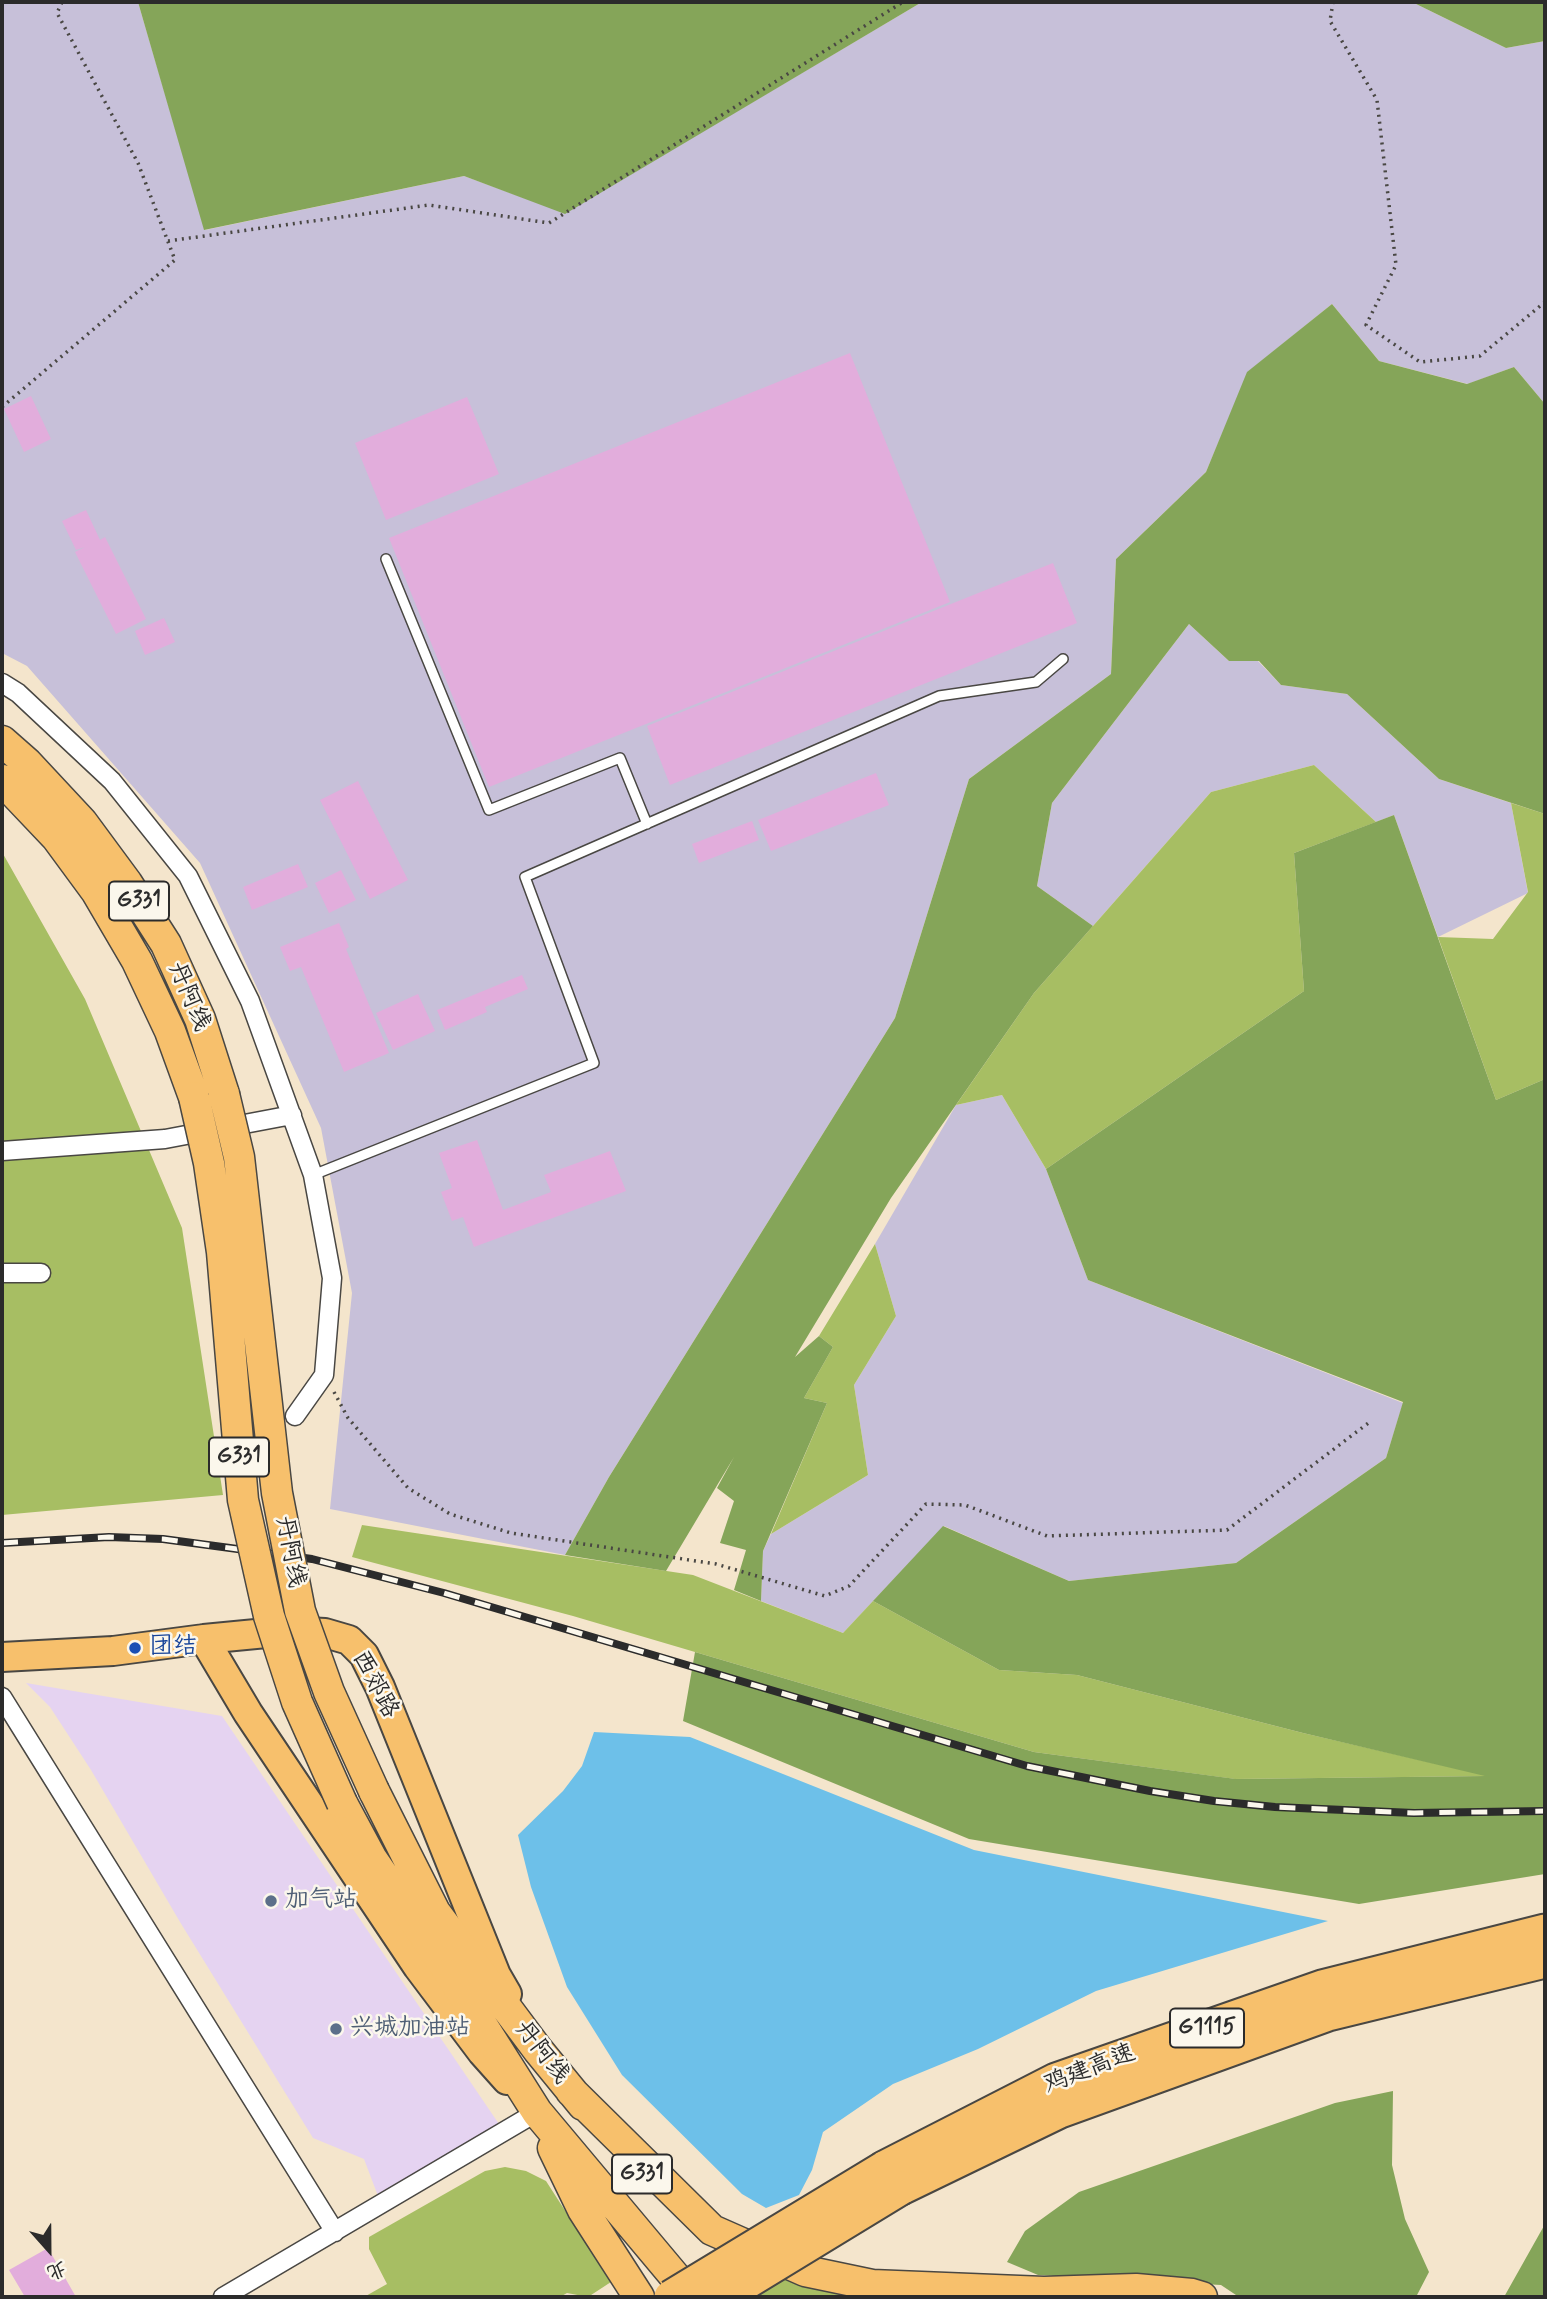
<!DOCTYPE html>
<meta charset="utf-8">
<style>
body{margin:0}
#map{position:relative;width:1547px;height:2299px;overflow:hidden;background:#f4e5cc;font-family:Mynerve,"LXGW WenKai TC",sans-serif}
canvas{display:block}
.frame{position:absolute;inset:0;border:4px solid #2b2b2b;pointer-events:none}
.north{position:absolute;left:14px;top:2215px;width:70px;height:70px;-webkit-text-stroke:5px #fbf7ec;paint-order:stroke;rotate:159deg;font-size:19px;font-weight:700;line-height:28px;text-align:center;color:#2b2b2b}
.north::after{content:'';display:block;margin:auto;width:24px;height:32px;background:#2b2b2b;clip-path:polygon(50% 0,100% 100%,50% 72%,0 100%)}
</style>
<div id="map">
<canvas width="1547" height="2299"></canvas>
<div class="frame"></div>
<div class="north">北</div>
</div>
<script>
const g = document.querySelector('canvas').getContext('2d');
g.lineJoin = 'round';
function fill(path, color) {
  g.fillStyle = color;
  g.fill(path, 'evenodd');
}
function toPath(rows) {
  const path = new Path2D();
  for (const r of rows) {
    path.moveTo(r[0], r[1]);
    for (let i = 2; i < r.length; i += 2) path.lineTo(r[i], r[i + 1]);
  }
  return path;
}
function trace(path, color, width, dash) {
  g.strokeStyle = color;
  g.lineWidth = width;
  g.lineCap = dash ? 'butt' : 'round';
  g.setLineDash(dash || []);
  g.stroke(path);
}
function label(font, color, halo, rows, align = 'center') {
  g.font = font + ' Mynerve,"LXGW WenKai TC",sans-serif';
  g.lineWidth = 5;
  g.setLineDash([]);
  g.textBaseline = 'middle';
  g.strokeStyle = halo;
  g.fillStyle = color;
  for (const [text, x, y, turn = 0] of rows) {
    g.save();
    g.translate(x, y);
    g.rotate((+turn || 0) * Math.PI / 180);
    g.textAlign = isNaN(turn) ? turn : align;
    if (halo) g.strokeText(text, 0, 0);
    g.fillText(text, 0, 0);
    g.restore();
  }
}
const built = toPath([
 [26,1683,222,1716,501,2127,378,2196,364,2159,313,2138,180,1922,91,1770,50,1707]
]);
const industrial = toPath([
 [2,2,138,2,205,230,464,176,565,213,922,2,1412,2,1506,48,1545,41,1545,404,1514,367,1468,384,1379,361,1332,304,1248,372,1206,472,1116,559,1111,674,969,779,895,1018,609,1477,565,1555,330,1509,352,1293,321,1128,200,863,27,666,2,653],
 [1189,624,1229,661,1258,661,1281,685,1347,694,1439,779,1511,803,1528,893,1438,937,1394,815,1376,822,1314,765,1211,792,1093,926,1037,886,1052,803],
 [1002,1095,1046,1169,1088,1280,1403,1403,1386,1458,1236,1563,1069,1581,944,1526,843,1633,761,1601,763,1551,771,1534,868,1475,854,1385,896,1316,875,1244,956,1105]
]);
const green = toPath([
 [1314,765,1376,822,1294,853,1304,991,1046,1169,1002,1095,956,1105,1034,993,1211,792],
 [1511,803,1545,814,1545,1079,1496,1100,1438,937,1493,939,1528,892],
 [2,852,85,999,182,1228,223,1495,2,1515],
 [875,1244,896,1316,854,1385,868,1475,771,1534,827,1403,804,1398,833,1347,819,1336],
 [362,1525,693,1575,843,1633,873,1601,999,1670,1077,1675,1303,1733,1489,1776,1235,1779,1034,1752,573,1616,352,1557],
 [505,2167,526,2171,546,2181,611,2282,588,2297,567,2293,560,2297,364,2297,387,2284,369,2249,369,2237,485,2171],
 [782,2274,877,2297,762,2297,756,2291]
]);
const forest = toPath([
 [138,2,922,2,565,214,464,176,204,230],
 [1412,2,1545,2,1545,41,1506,48],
 [1332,304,1379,361,1467,384,1514,367,1545,404,1545,814,1439,779,1347,694,1281,685,1259,661,1229,661,1189,624,1052,803,1037,886,1093,926,1034,993,891,1198,795,1357,819,1336,833,1347,804,1398,827,1403,763,1551,761,1601,734,1590,746,1550,720,1543,734,1501,717,1488,734,1457,666,1571,565,1555,609,1477,895,1018,969,779,1111,674,1116,559,1206,472,1247,372],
 [1394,815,1496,1100,1545,1079,1545,1874,1359,1904,969,1839,683,1721,695,1652,1034,1752,1236,1779,1485,1776,1303,1733,1077,1675,999,1670,873,1601,943,1526,1069,1581,1236,1563,1386,1458,1403,1402,1088,1280,1046,1169,1304,991,1294,853],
 [1393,2091,1392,2165,1405,2219,1429,2272,1416,2297,1239,2297,1221,2285,1038,2275,1007,2262,1025,2231,1079,2192,1335,2103],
 [1545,2224,1545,2297,1504,2297]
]);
const water = toPath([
 [594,1732,690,1737,974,1850,1328,1921,1096,1991,978,2049,893,2084,823,2132,812,2170,799,2195,766,2208,742,2194,622,2075,567,1987,531,1887,518,1835,563,1791,582,1766]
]);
const building = toPath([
 [850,353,950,602,489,787,389,538],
 [31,396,51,439,24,452,4,409],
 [467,397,499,474,386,520,355,443],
 [86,510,100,540,105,537,146,619,116,634,75,552,85,547,76,550,62,521],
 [1053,563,1077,623,670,785,647,726],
 [164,618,175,642,145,655,135,631],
 [876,773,889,805,771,851,758,820],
 [358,781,408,880,370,899,320,800],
 [752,821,759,840,699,863,692,844],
 [298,864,308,887,252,910,243,887],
 [341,870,356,900,329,913,315,883],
 [339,923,349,947,346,949,389,1053,344,1072,301,967,290,971,280,947],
 [522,975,528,989,485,1007,487,1012,445,1030,437,1010],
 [418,994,435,1031,393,1050,376,1013],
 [477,1140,503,1210,551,1192,544,1175,610,1151,626,1191,474,1247,463,1217,452,1221,441,1192,452,1188,439,1153],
 [48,2248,76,2297,25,2297,9,2270]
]);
const path = toPath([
 [1333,2,1330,21,1377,100,1396,265,1366,325,1420,362,1480,356,1545,302],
 [168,241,429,205,549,223,903,2],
 [2,407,175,260,138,163,57,13,62,2],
 [334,1392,348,1418,408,1488,450,1514,511,1533,716,1564,825,1596,849,1586,926,1504,965,1505,1047,1536,1227,1530,1371,1421]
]);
const service = toPath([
 [386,559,489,810,620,758,647,824],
 [313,1175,594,1063,525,877,939,696,1036,682,1063,659]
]);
const minor = toPath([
 [2,683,18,693,112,781,188,876,250,1001,313,1175,332,1278,324,1375,295,1416],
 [2,1151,165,1139,292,1115],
 [2,1273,41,1273],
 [2,1697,335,2232],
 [223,2297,537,2112]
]);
const primary = toPath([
 [204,1639,248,1713,418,1967,482,2052,507,2080],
 [2,1657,113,1651,204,1639,287,1631,325,1633,349,1640,364,1655,380,1687,496,1975,507,1994]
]);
const trunk = toPath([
 [2,741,27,763,82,822,127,883,166,944,200,1019,224,1094],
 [2,780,57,838,96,891,137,961,170,1031,194,1097],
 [374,1791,435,1912,538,2050,583,2105],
 [342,1803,372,1859,441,1960,537,2112,692,2297],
 [571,2091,712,2230,805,2271,872,2285,1044,2292,1136,2289,1192,2294,1202,2297],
 [553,2148,583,2210,639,2297]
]);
const motorway = toPath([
 [884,2168,1056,2080,1322,1987,1545,1931],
 [901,2188,1060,2111,1328,2014,1545,1961]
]);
const rail = toPath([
 [2,1543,109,1537,163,1539,312,1559,444,1593,1027,1766,1150,1791,1214,1801,1275,1807,1414,1813,1545,1811]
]);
const trunkBridge = toPath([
 [224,1094,239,1157,277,1493,300,1611,329,1692,374,1791],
 [194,1097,209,1163,222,1252,243,1500,269,1616,297,1702,342,1803]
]);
const motorwayBridge = toPath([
 [671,2297,884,2168],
 [722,2297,901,2188]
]);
const markers = [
 [135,1648,7,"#1a4fb4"],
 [271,1901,7,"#5c6f8a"],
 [336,2029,7,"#5c6f8a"]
];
const shields = [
 [139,901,60],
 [239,1457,60],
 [1207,2028,74],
 [642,2174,60]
];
const shieldNames = [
 ["G331",139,901],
 ["G331",239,1457],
 ["G1115",1207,2028],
 ["G331",642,2174]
];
const streetNames = [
 ["丹阿线",188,997,67],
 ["丹阿线",289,1552,79],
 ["西郊路",374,1685,62],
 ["丹阿线",541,2053,52],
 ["鸡建高速",1090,2070,-21]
];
const transitNames = [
 ["团结",149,1648]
];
const serviceNames = [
 ["加气站",285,1901],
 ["兴城加油站",350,2029]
];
fill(built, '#e5d3f1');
fill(industrial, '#c7c0d9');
fill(green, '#a7be63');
fill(forest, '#85a559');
fill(water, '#6dc0e9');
fill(building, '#e2addc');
trace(service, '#494743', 12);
trace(minor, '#494743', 21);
trace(primary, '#494743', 32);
trace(trunk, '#494743', 33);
trace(motorway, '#494743', 37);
trace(path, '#494743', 3.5, [2, 5]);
trace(service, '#fff', 9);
trace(minor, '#fff', 18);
trace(primary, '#f7c06c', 28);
trace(trunk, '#f7c06c', 30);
trace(motorway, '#f7c06c', 33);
trace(rail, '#2b2b2b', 8);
trace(rail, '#fbf7ec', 5, [16]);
trace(trunkBridge, '#494743', 33, []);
trace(motorwayBridge, '#494743', 37, []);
trace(trunkBridge, '#f7c06c', 30);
trace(motorwayBridge, '#f7c06c', 33);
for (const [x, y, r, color] of markers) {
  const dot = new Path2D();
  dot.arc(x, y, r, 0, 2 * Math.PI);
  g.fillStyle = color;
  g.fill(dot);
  trace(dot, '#fbf7ec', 2.5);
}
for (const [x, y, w] of shields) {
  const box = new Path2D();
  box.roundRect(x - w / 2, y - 19.5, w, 39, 5);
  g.fillStyle = '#fbf7ec';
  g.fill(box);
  trace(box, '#2b2b2b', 2);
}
label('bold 23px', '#2b2b2b', null, shieldNames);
label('24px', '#2b2b2b', '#fbf7ec', streetNames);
label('24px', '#164399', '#fbf7ec', transitNames, 'left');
label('24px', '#4e5e75', '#fbf7ec', serviceNames, 'left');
</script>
